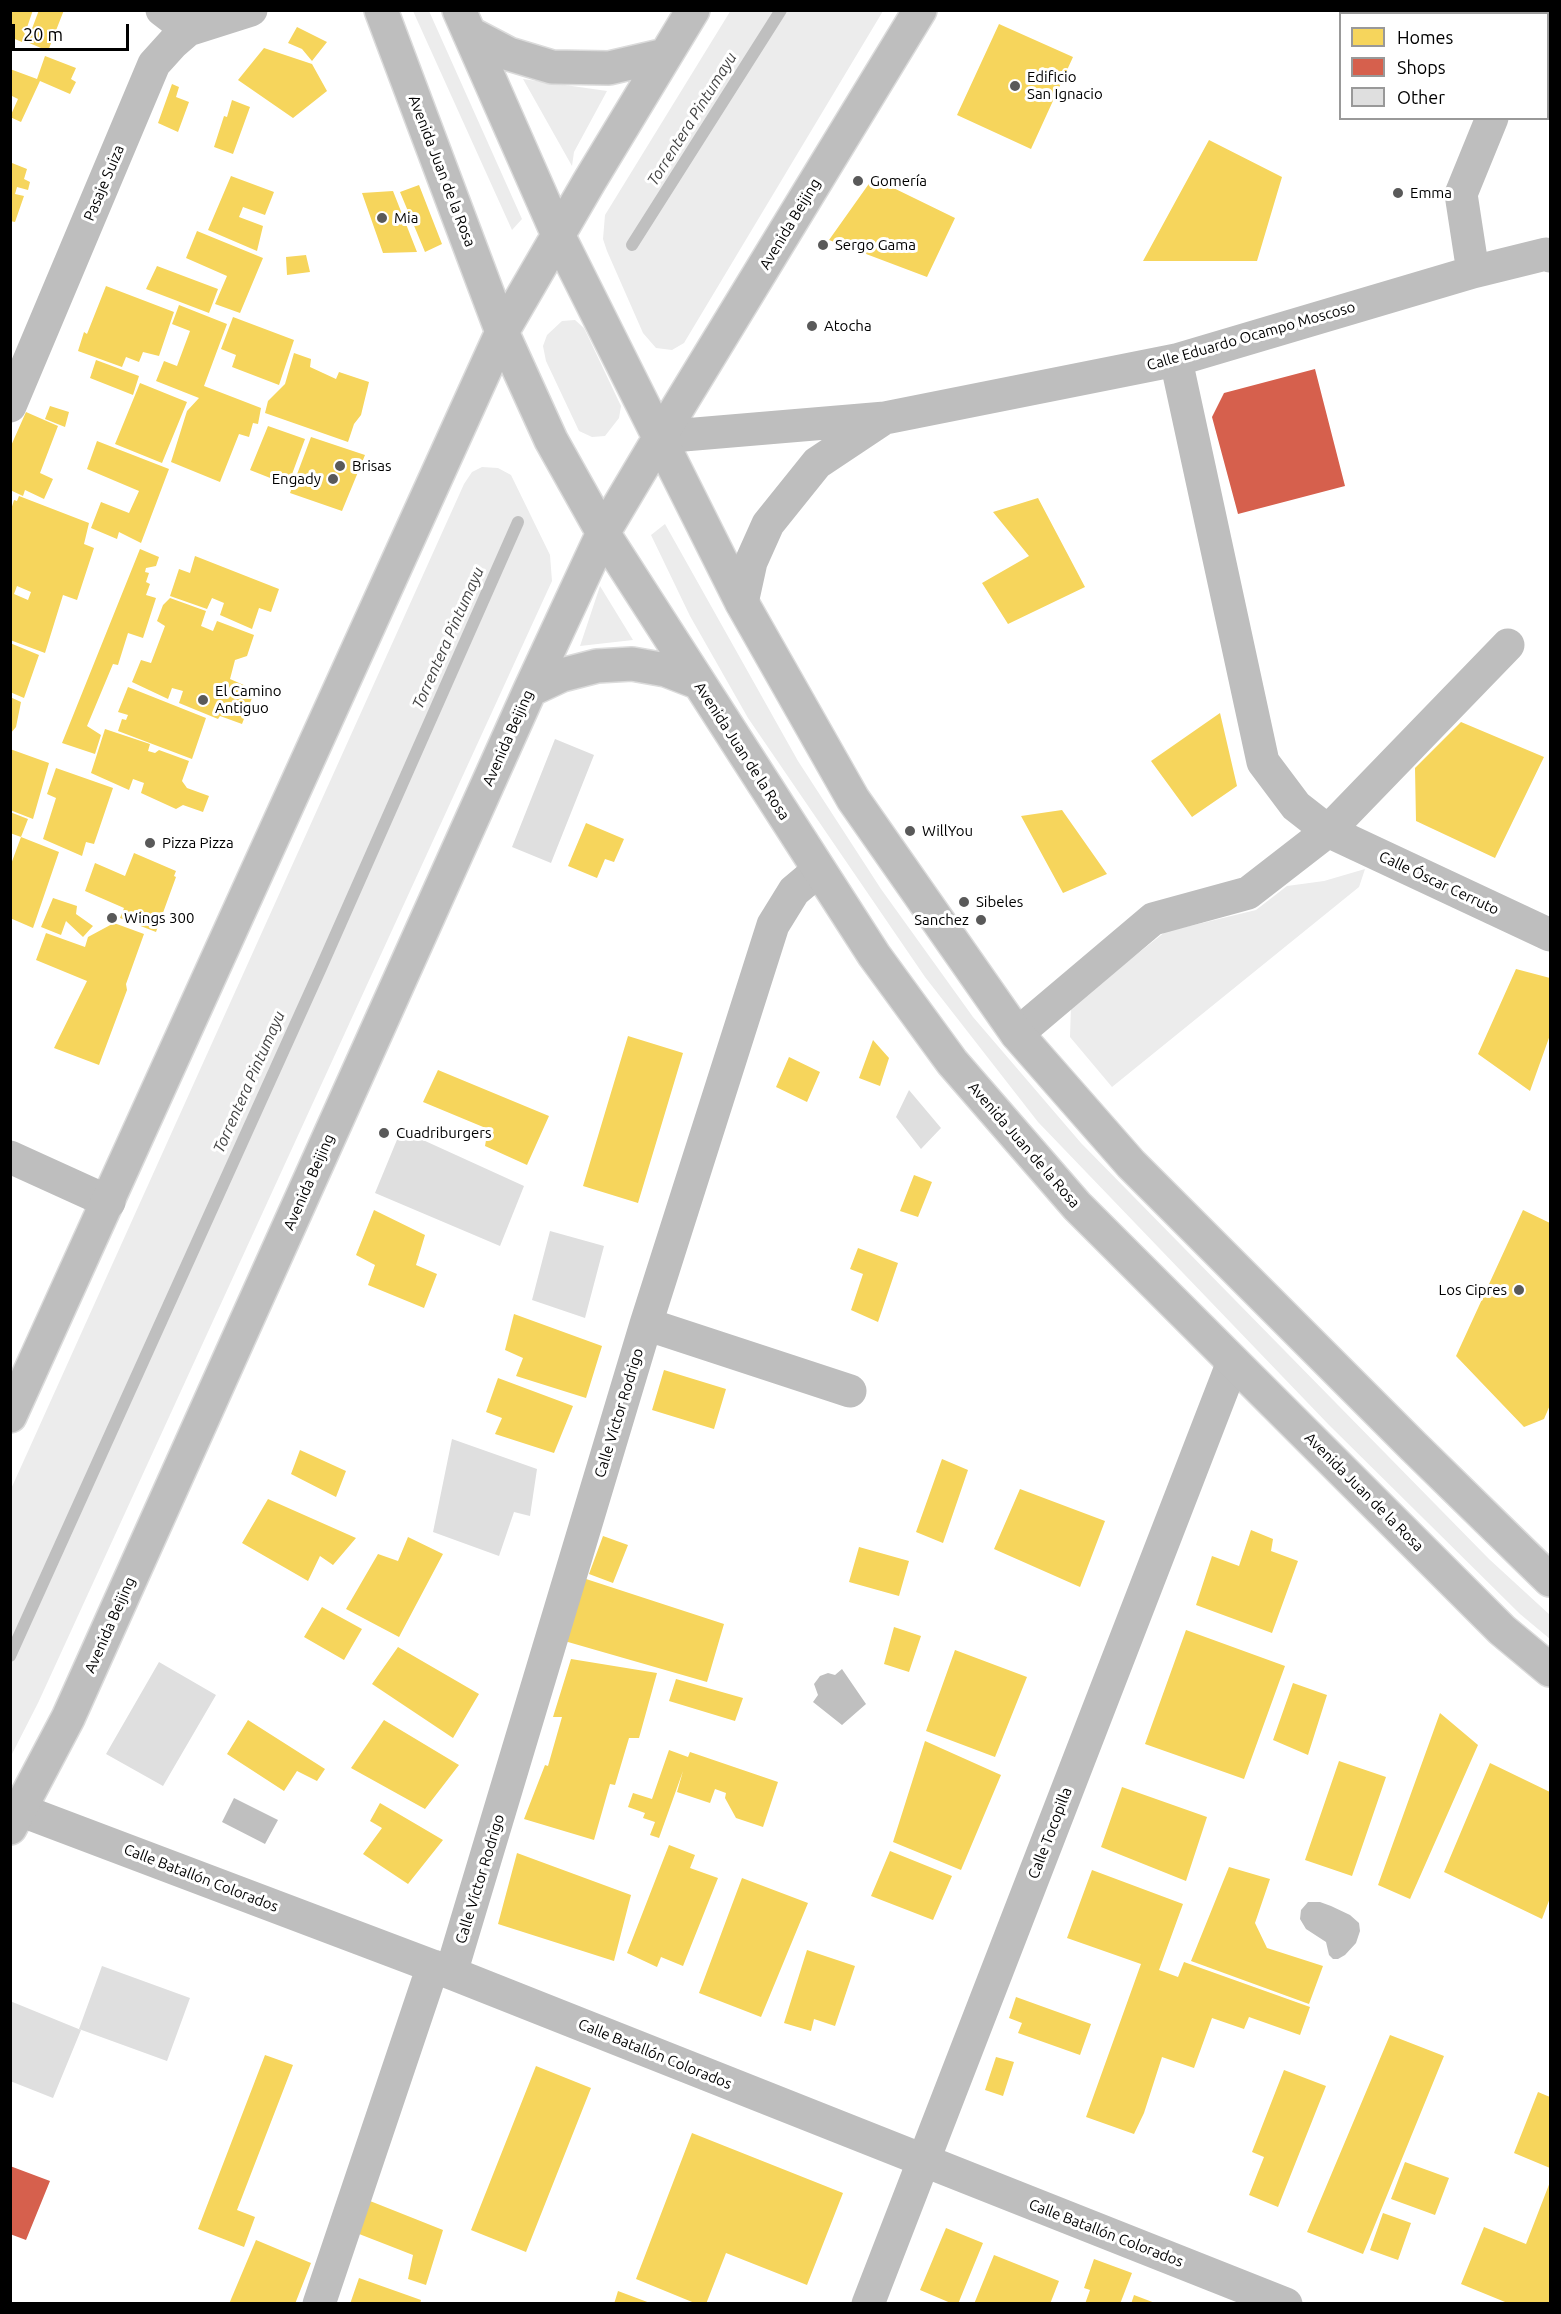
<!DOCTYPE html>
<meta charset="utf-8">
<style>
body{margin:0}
#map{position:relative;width:1561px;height:2314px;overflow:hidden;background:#fff;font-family:Ubuntu,sans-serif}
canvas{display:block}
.frame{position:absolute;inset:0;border:12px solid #000;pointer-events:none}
.legend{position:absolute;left:1339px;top:12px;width:210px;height:108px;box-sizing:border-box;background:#fff;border:2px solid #999;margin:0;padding:8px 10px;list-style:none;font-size:18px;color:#000}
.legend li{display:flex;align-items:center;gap:12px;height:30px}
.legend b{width:30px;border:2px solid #999}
.scale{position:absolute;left:12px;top:24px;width:117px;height:27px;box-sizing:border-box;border:3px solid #000;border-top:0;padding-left:8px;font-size:18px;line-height:21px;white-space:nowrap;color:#000;-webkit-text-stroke:4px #fff;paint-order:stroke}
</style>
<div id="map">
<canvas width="1561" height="2314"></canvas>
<div class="frame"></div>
<ul class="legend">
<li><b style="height:16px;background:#f6d55c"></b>Homes</li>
<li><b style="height:16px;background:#d6604d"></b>Shops</li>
<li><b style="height:16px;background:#dfdfdf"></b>Other</li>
</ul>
<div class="scale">20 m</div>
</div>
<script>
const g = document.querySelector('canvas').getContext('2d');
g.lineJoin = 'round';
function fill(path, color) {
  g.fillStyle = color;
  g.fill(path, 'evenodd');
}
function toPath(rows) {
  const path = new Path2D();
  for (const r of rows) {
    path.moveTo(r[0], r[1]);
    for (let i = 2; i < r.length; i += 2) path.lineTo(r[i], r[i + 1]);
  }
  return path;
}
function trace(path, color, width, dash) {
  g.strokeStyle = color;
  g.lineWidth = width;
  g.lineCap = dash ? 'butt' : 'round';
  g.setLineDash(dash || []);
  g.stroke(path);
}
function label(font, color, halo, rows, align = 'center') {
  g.font = font + ' Ubuntu,sans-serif';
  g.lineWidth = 6;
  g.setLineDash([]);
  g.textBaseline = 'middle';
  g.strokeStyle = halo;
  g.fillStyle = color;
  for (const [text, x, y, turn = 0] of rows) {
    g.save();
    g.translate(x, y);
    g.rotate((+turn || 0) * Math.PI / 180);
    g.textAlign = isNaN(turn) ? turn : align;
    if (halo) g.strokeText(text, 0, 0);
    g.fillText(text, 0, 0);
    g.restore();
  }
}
const green = toPath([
 [731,10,883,11,684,343,672,350,656,348,643,333,607,251,603,239,605,215],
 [413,11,429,11,522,219,512,230],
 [523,79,607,91,574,152,572,166],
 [575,320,584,328,621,406,619,418,605,436,592,437,579,431,546,361,543,346,547,335,562,321],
 [482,467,498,468,511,475,550,555,552,581,38,1703,11,1756,11,1489,464,484,472,472],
 [665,524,798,761,881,889,973,1017,1081,1143,1489,1559,1550,1615,1550,1639,1520,1614,1329,1425,1038,1122,925,977,748,718,690,616,651,535],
 [600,586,633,640,580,646],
 [1365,869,1359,887,1112,1087,1070,1037,1071,1006,1165,932,1256,910,1287,886,1324,881]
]);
const water = toPath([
 [842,1669,866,1704,842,1725,813,1702,818,1695,814,1684,820,1676,828,1673,835,1675],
 [234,1798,278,1820,265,1844,222,1822],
 [1308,1902,1320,1902,1331,1906,1350,1915,1359,1923,1360,1931,1356,1943,1345,1955,1338,1959,1333,1959,1329,1955,1326,1942,1306,1929,1300,1919,1301,1910]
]);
const homes = toPath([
 [10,10,33,10,22,42,10,37],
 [39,10,64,10,48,51,27,42],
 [999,24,1073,57,1031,149,957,115],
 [297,27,327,42,312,61,302,49,288,43],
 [264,48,312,64,327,91,293,118,238,80],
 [45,56,76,68,71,79,76,82,70,94,40,81,21,122,10,117,18,99,10,95,10,69,37,79],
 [172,84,179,87,176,97,189,102,178,132,158,123],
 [232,100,250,107,233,154,214,147,224,116,227,117],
 [1209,140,1282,177,1257,261,1143,261],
 [12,163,27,169,24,179,30,182,28,190,17,187,15,194,24,196,15,222,10,221],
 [231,176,274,192,265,215,243,207,239,217,263,226,257,251,208,230],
 [873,178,955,218,927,277,829,240],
 [419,185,442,244,425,252,400,192],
 [393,191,417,252,383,253,362,193],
 [197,231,263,258,240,313,215,304,227,276,186,258],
 [306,255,310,272,287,275,286,257],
 [157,266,218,289,209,313,146,289],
 [106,286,174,312,159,356,143,352,139,362,126,357,122,367,78,351,84,332,87,334],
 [179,305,227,324,204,386,261,408,258,424,253,423,249,437,239,434,220,482,171,462,187,411,199,398,156,381,164,361,177,366,190,331,172,324],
 [233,317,294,340,279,385,232,367,236,355,221,349],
 [294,353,311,359,310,367,336,379,339,372,369,382,361,415,354,424,348,442,265,413,268,401,285,384],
 [96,360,139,376,133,395,90,378],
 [140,383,187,402,162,463,115,444],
 [50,406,69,412,65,427,45,419],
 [26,412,58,426,40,473,53,479,44,499,25,490,23,496,10,490,10,448],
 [268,426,305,439,288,485,250,470],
 [311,437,365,455,342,511,290,493],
 [97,441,169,469,141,543,119,532,117,539,91,528,101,502,129,513,139,491,87,469],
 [19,496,89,523,84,544,94,548,77,600,63,595,45,653,10,640,10,524,12,518,10,513,14,500,17,501],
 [17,586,31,592,28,600,14,594],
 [1038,498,1085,587,1008,624,982,583,1029,556,993,512],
 [140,549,159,557,156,566,146,568,145,572,149,573,146,582,150,584,146,595,156,598,143,638,128,633,118,665,113,664,90,719,87,726,101,735,95,754,62,743],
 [195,556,279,589,271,612,259,608,252,629,220,615,224,603,212,598,207,609,170,596,179,569,190,573],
 [170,598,206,611,201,626,213,631,217,621,254,635,247,656,235,660,230,679,255,690,242,724,220,716,218,719,179,703,183,691,172,688,168,699,132,682,141,660,151,663,165,626,157,621,163,605],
 [10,643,39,655,24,698,10,692],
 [128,687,206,718,192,759,118,731,122,719,126,720,128,715,118,712],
 [10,697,21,702,16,727,10,734],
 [1220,713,1237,786,1192,817,1151,761],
 [1461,722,1544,757,1495,858,1416,821,1415,768],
 [105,729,150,744,148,751,155,753,159,750,189,761,182,781,187,788,209,796,203,812,183,805,176,809,141,793,144,783,133,779,129,790,91,773],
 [10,749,49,763,33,819,10,810],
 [56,768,113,788,94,844,86,842,82,856,43,839,56,798,47,794],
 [1062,810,1107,874,1063,893,1021,816],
 [10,812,28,819,21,837,10,833],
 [586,823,624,839,614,862,605,859,597,878,568,866],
 [21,837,59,852,33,928,10,918,10,867],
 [134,853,176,871,174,876,176,877,156,932,120,918,124,908,85,891,95,863,125,876],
 [53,898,77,906,76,914,93,926,83,937,66,921,61,935,41,927],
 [114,923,144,934,126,984,127,990,99,1065,54,1048,87,981,36,960,46,933,85,947,88,937],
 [1516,969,1550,978,1550,1035,1530,1091,1478,1054],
 [628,1036,683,1053,638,1203,583,1186],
 [873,1040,889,1058,880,1086,859,1078],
 [789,1057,820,1072,807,1102,776,1087],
 [438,1070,549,1116,527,1165,485,1146,488,1129,423,1102],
 [914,1175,932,1182,918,1217,900,1211],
 [374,1210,425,1235,416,1265,437,1274,424,1308,368,1285,375,1265,356,1255],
 [1523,1210,1550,1223,1550,1405,1544,1419,1524,1427,1456,1356],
 [858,1248,898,1263,878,1322,851,1310,863,1274,850,1269],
 [514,1314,602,1346,586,1398,516,1376,523,1358,505,1350],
 [664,1370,726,1389,714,1429,652,1410],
 [498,1378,573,1406,554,1453,495,1434,502,1418,486,1412],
 [300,1450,346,1471,336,1497,291,1474],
 [942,1459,968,1470,943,1543,916,1532],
 [1020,1489,1105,1521,1080,1587,994,1549],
 [268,1499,356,1538,333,1565,320,1556,308,1581,242,1543],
 [1251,1530,1273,1539,1271,1551,1298,1561,1272,1633,1196,1605,1212,1556,1239,1566],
 [603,1536,628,1545,613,1583,589,1574],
 [408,1537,443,1554,399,1637,346,1609,378,1554,398,1561],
 [859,1547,909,1561,899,1596,849,1582],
 [583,1578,724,1624,707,1682,561,1640],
 [322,1607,362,1629,344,1660,304,1637],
 [894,1627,921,1636,909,1672,884,1664],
 [1186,1630,1285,1666,1244,1779,1145,1744],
 [398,1647,479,1694,453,1738,372,1684],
 [955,1650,1027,1677,995,1757,926,1731],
 [571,1659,657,1673,639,1738,629,1738,615,1785,610,1784,594,1840,524,1819,545,1765,548,1766,562,1717,553,1717],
 [676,1679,743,1698,735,1721,669,1701],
 [1293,1683,1327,1695,1308,1755,1273,1740],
 [1440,1713,1478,1745,1410,1899,1378,1885],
 [248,1720,325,1769,317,1781,297,1771,284,1791,227,1754],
 [384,1720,459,1765,425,1809,351,1768],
 [925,1741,1001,1775,961,1870,893,1842],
 [669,1750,688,1757,690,1752,778,1782,763,1827,736,1818,725,1798,726,1793,715,1789,710,1803,677,1792,683,1771,659,1838,650,1835,655,1822,643,1818,645,1813,628,1807,633,1793,652,1799],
 [1339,1761,1386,1777,1352,1876,1305,1860],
 [1490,1763,1550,1792,1550,1898,1542,1919,1444,1872],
 [1122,1787,1207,1817,1186,1881,1101,1847],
 [380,1803,443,1840,408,1884,363,1854,382,1828,370,1821],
 [669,1845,695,1855,690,1868,718,1878,683,1966,661,1957,657,1967,627,1953],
 [890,1851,952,1876,933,1920,871,1896],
 [517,1853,631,1895,614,1961,498,1924],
 [1229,1867,1270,1879,1255,1923,1267,1948,1323,1966,1309,2004,1191,1961],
 [1092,1870,1183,1904,1159,1970,1178,1977,1184,1962,1310,2007,1300,2035,1249,2017,1244,2029,1212,2018,1194,2068,1162,2057,1144,2113,1134,2134,1086,2117,1141,1964,1067,1938],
 [742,1878,808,1903,761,2017,699,1993],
 [807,1950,855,1966,835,2026,814,2019,811,2031,784,2023],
 [1016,1997,1091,2024,1080,2055,1018,2033,1022,2023,1009,2018],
 [1390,2035,1444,2056,1363,2254,1307,2232],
 [265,2055,293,2065,237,2210,255,2217,244,2247,198,2229],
 [996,2057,1014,2062,1003,2096,985,2090],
 [536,2066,591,2088,526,2252,471,2230],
 [1284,2070,1326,2086,1278,2207,1249,2195,1264,2157,1252,2152],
 [1538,2092,1550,2097,1550,2168,1514,2153],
 [692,2133,843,2193,807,2285,726,2253,706,2304,697,2304,636,2279],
 [1405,2162,1449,2178,1435,2215,1391,2199],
 [1550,2182,1550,2304,1510,2304,1461,2284,1484,2227,1526,2244],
 [365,2199,443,2230,426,2285,408,2279,413,2255,354,2232],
 [1383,2213,1411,2223,1398,2260,1370,2250],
 [946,2228,983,2243,958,2304,953,2304,920,2290],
 [256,2240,311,2263,295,2304,229,2304],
 [994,2255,1059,2281,1050,2304,974,2304],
 [1094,2259,1132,2273,1120,2304,1085,2304,1090,2290,1084,2288],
 [359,2278,421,2300,420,2304,350,2304],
 [618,2291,650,2303,649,2304,614,2304],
 [1134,2295,1155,2303,1155,2304,1131,2304]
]);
const shops = toPath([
 [1315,369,1345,486,1238,514,1212,417,1224,393],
 [10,2166,50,2181,26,2240,10,2234]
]);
const stream = toPath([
 [632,245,781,10],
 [10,1656,320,970,518,522]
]);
const building = toPath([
 [555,739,594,755,551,863,512,847],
 [909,1090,941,1128,921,1149,896,1117],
 [401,1130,524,1186,500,1246,375,1193],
 [550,1231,604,1246,585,1318,532,1300],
 [452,1439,537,1469,530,1516,514,1512,499,1556,433,1532],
 [159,1662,216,1695,163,1786,106,1754],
 [102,1966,190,1998,167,2061,79,2029],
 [10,2001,81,2030,53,2098,10,2081]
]);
const minor = toPath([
 [162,10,188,30],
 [1535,14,1536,10],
 [1473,272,1461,194,1492,118],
 [1176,360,1263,762,1296,806,1328,831,1550,935],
 [10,406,154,64,173,43,188,30,251,10],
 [660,437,885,418,1176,360,1473,272,1546,254,1550,256],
 [742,603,751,562,768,524,817,463,883,419],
 [1017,1034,1153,919,1248,893,1328,831,1508,645],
 [10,1157,109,1202],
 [646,1324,850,1391],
 [20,1810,451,1973,1286,2304],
 [451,1973,646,1324,773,925,794,891,819,870],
 [319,2304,433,1966],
 [868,2304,1233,1362]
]);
const major = toPath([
 [381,10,502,332,551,440,603,533,874,955,952,1062,1077,1206,1502,1630,1550,1670],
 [459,10,559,237,742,603,853,799,1017,1034,1131,1164,1413,1446,1550,1580],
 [469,33,509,54,552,67,609,68,665,55],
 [530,690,562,675,597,666,632,664,666,670,697,682],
 [10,1416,502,332,589,182,693,10],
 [10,1828,68,1718,530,690,603,533,660,437,920,10]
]);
const markers = [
 [1015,86,6,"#595959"],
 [858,181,6,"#595959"],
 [1398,193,6,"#595959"],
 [382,218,6,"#595959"],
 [823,245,6,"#595959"],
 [812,326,6,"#595959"],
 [340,466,6,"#595959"],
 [333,479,6,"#595959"],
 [203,700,6,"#595959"],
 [910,831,6,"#595959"],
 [150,843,6,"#595959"],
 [964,902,6,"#595959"],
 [112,918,6,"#595959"],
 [981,920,6,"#595959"],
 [384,1133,6,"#595959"],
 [1519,1290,6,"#595959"]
];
const poiNames = [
 ["Edificio",1027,77],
 ["San Ignacio",1027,94],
 ["Gomería",870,181],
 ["Emma",1410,193],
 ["Mia",394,218],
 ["Sergo Gama",835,245],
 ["Atocha",824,326],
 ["Brisas",352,466],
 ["Engady",321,479,"right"],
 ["El Camino",215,691],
 ["Antiguo",215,708],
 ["WillYou",922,831],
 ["Pizza Pizza",162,843],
 ["Sibeles",976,902],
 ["Wings 300",124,918],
 ["Sanchez",969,920,"right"],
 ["Cuadriburgers",396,1133],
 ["Los Cipres",1507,1290,"right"]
];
const streetNames = [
 ["Avenida Juan de la Rosa",442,171,69],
 ["Pasaje Suiza",104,183,-67],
 ["Avenida Beijing",790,224,-59],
 ["Calle Eduardo Ocampo Moscoso",1251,336,-16],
 ["Avenida Beijing",508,738,-66],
 ["Avenida Juan de la Rosa",742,751,57],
 ["Calle Óscar Cerruto",1439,883,25],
 ["Avenida Juan de la Rosa",1024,1145,49],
 ["Avenida Beijing",309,1182,-66],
 ["Calle Víctor Rodrigo",619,1413,-73],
 ["Avenida Juan de la Rosa",1364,1492,45],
 ["Avenida Beijing",110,1625,-66],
 ["Calle Tocopilla",1050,1833,-69],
 ["Calle Batallón Colorados",201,1878,21],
 ["Calle Víctor Rodrigo",480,1879,-73],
 ["Calle Batallón Colorados",655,2054,22],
 ["Calle Batallón Colorados",1106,2233,21]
];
const waterNames = [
 ["Torrentera Pintumayu",692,119,-58],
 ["Torrentera Pintumayu",448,638,-66],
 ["Torrentera Pintumayu",249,1082,-66]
];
fill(green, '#ececec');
fill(water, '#bfbfbf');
fill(homes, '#f6d55c');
fill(shops, '#d6604d');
trace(stream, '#bfbfbf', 12);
fill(building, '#dfdfdf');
trace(major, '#dbdbdb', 36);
trace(minor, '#bebebe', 33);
trace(major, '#bebebe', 33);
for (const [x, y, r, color] of markers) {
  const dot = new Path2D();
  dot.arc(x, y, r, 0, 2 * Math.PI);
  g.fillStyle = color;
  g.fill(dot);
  trace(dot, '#fff', 2);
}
label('15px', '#000', '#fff', poiNames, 'left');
label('15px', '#000', '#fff', streetNames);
label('italic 16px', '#444', '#fff', waterNames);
</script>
